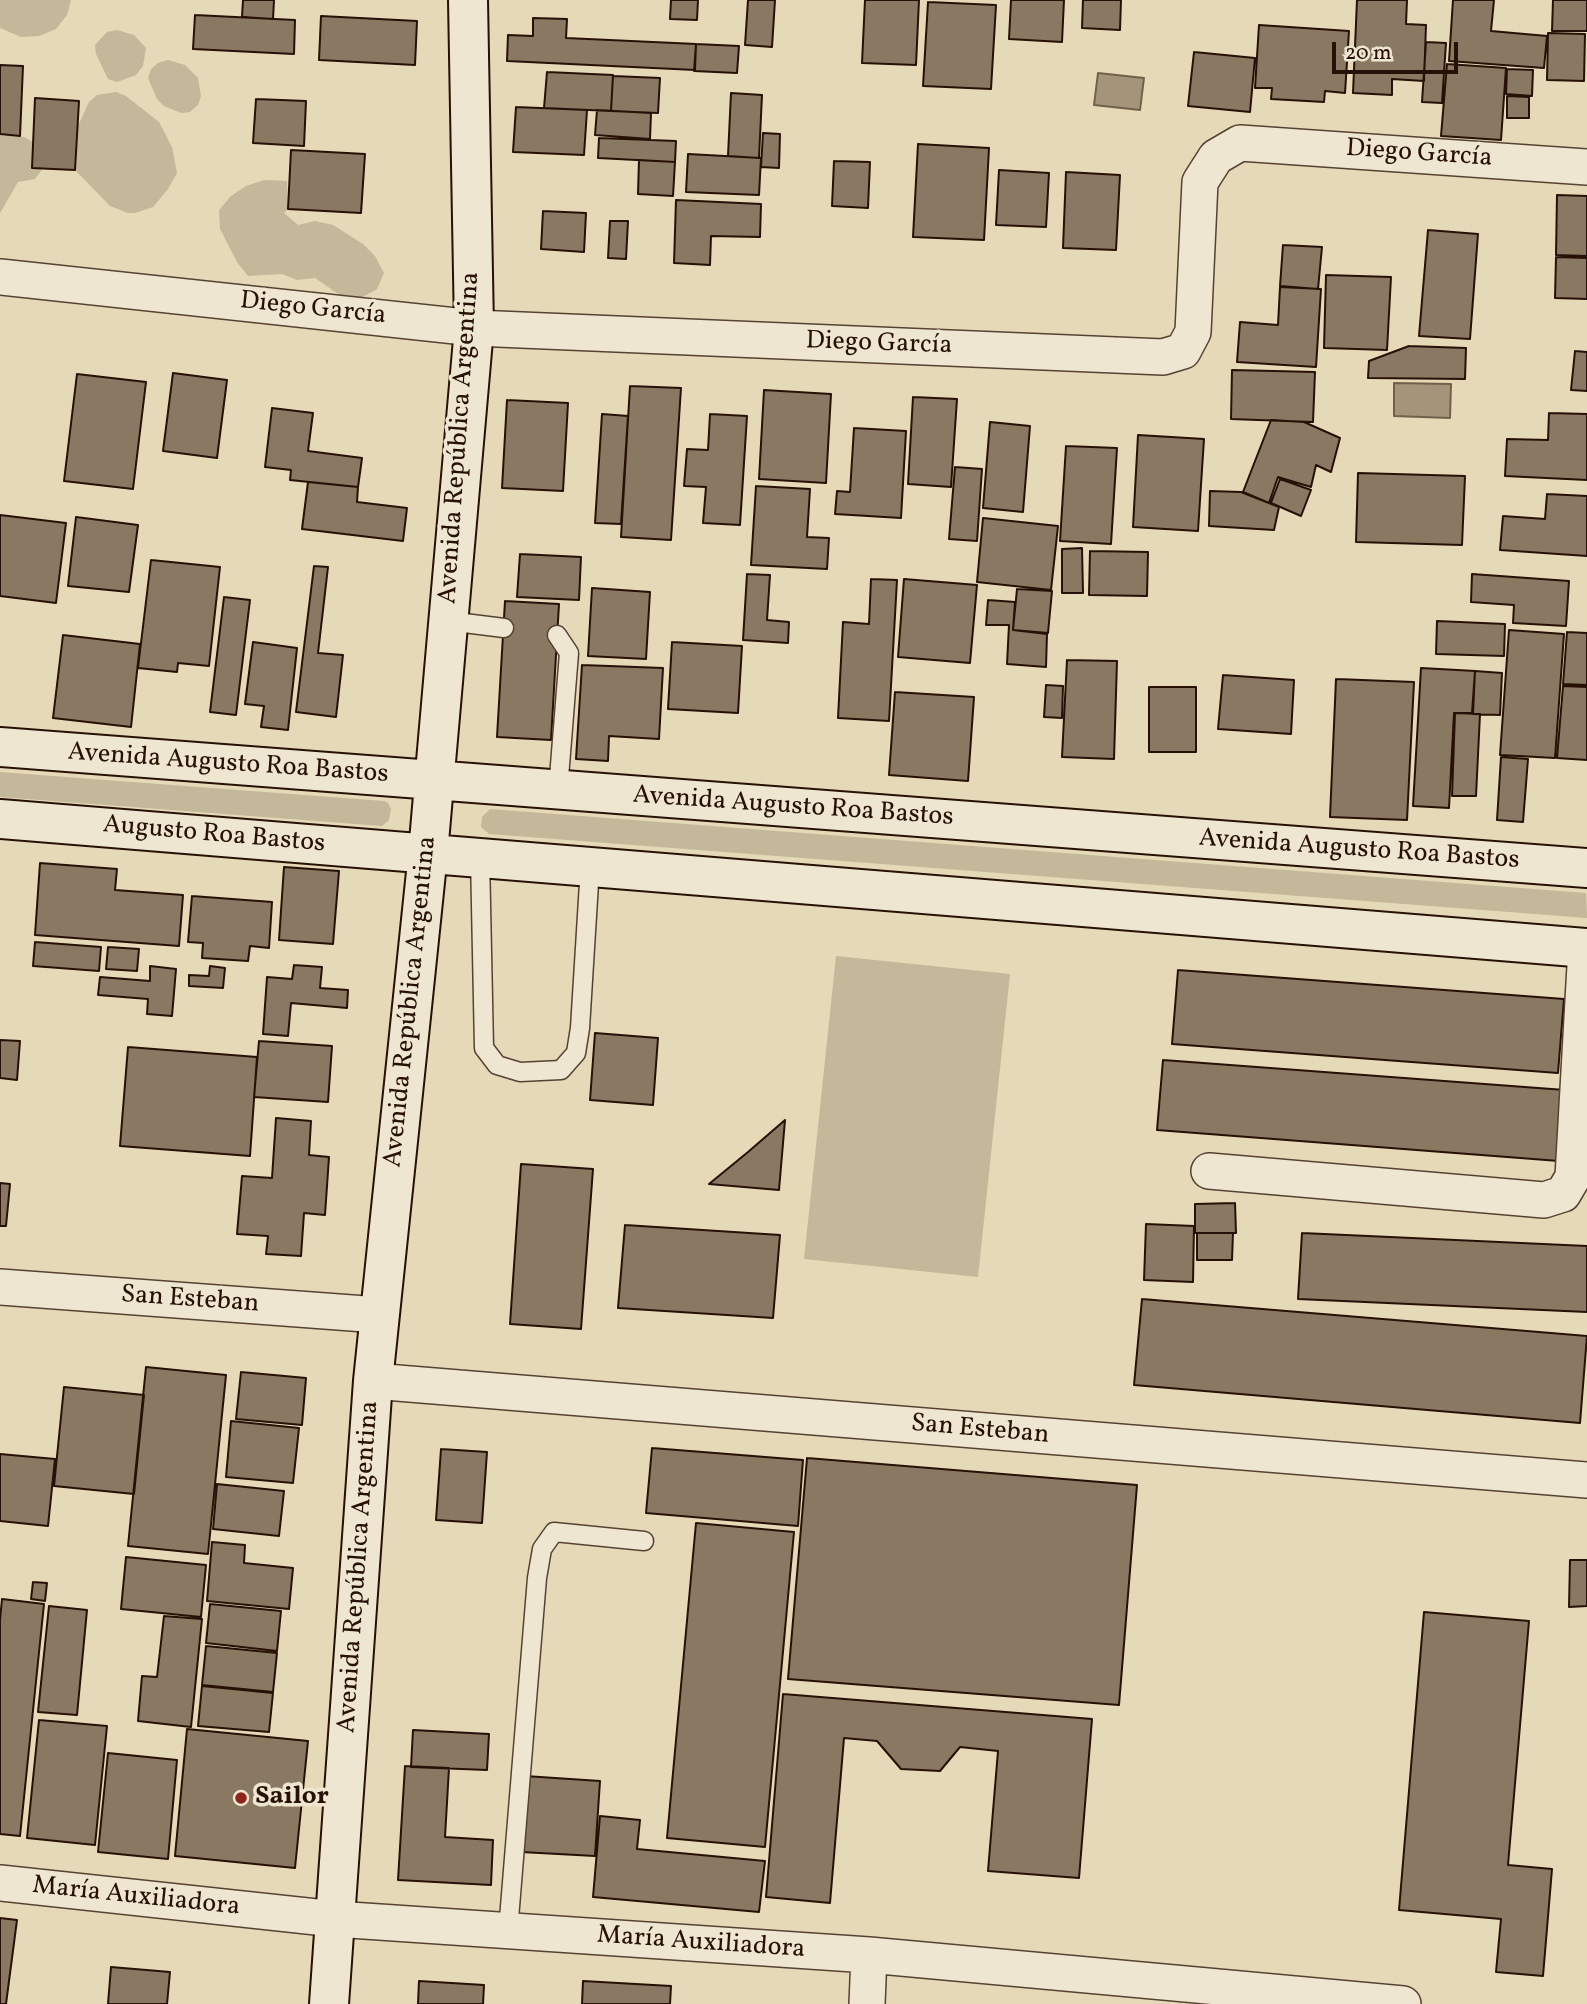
<!DOCTYPE html>
<meta charset="utf-8">
<style>
body{margin:0}
#map{position:relative;width:1587px;height:2004px;overflow:hidden;background:#e5d9b7;font-family:Vollkorn,serif}
canvas{display:block}
.scale{position:absolute;left:1332px;top:42px;width:126px;height:32px;box-sizing:border-box;border:4px solid #271005;border-top:0;padding-left:9px;font-size:21px;line-height:24px;white-space:nowrap;color:#271005;-webkit-text-stroke:5px #eee6d0;paint-order:stroke}
</style>
<div id="map">
<canvas width="1587" height="2004"></canvas>
<div class="scale">20 m</div>
</div>
<script>
const g = document.querySelector('canvas').getContext('2d');
g.lineJoin = 'round';
function fill(path, color) {
  g.fillStyle = color;
  g.fill(path, 'evenodd');
}
function toPath(rows) {
  const path = new Path2D();
  for (const r of rows) {
    path.moveTo(r[0], r[1]);
    for (let i = 2; i < r.length; i += 2) path.lineTo(r[i], r[i + 1]);
  }
  return path;
}
function trace(path, color, width, dash) {
  g.strokeStyle = color;
  g.lineWidth = width;
  g.lineCap = dash ? 'butt' : 'round';
  g.setLineDash(dash || []);
  g.stroke(path);
}
function label(font, color, halo, rows, align = 'center') {
  g.font = font + ' Vollkorn,serif';
  g.lineWidth = 7;
  g.setLineDash([]);
  g.textBaseline = 'middle';
  g.strokeStyle = halo;
  g.fillStyle = color;
  for (const [text, x, y, turn = 0] of rows) {
    g.save();
    g.translate(x, y);
    g.rotate((+turn || 0) * Math.PI / 180);
    g.textAlign = isNaN(turn) ? turn : align;
    if (halo) g.strokeText(text, 0, 0);
    g.fillText(text, 0, 0);
    g.restore();
  }
}
const green = toPath([
 [0,0,71,0,67,15,56,29,39,36,21,37,0,28],
 [117,30,134,35,146,48,143,66,136,75,117,82,108,79,96,54,95,45,107,32],
 [168,60,185,65,198,78,201,96,198,105,190,112,181,113,164,106,157,99,148,78,151,69,158,63],
 [116,92,126,96,159,122,172,147,177,173,168,189,153,207,135,213,128,213,110,206,75,170,70,143,89,102,97,95],
 [0,135,24,137,40,146,46,164,35,179,18,182,0,213],
 [264,180,287,181,288,209,284,213,298,225,315,221,333,225,363,244,375,256,384,273,377,289,361,298,344,298,315,278,297,280,282,274,248,276,237,262,220,229,219,210,231,196,246,186],
 [0,772,384,801,388,803,391,809,389,820,382,826,0,797],
 [490,809,1586,893,1587,918,489,834,481,827,482,817],
 [836,956,1010,974,978,1277,804,1259]
]);
const water = toPath([
 [1098,73,1144,78,1140,110,1094,105,1098,73],
 [1394,383,1451,384,1450,418,1394,416,1394,383]
]);
const building = toPath([
 [243,0,274,0,273,19,242,17,243,0],
 [671,0,698,0,697,20,670,19,671,0],
 [748,0,775,0,772,47,745,45,748,0],
 [865,0,919,0,916,65,862,63,865,0],
 [1011,0,1064,0,1062,42,1009,39,1011,0],
 [1083,0,1121,0,1120,30,1082,28,1083,0],
 [1357,0,1407,0,1406,24,1426,25,1424,81,1392,79,1392,95,1353,93,1357,0],
 [1453,0,1494,0,1491,31,1547,36,1544,68,1449,61,1453,0],
 [1553,0,1587,0,1587,31,1552,31,1553,0],
 [928,2,996,5,991,89,923,86,928,2],
 [195,15,295,20,294,54,193,49,195,15],
 [321,16,417,21,415,65,319,60,321,16],
 [533,18,567,19,566,38,696,44,695,70,507,61,508,35,533,36,533,18],
 [1259,25,1349,31,1345,93,1325,91,1324,102,1271,99,1272,88,1255,88,1259,25],
 [1548,33,1585,34,1584,81,1547,80,1548,33],
 [1426,42,1446,43,1442,103,1422,102,1426,42],
 [696,44,739,46,737,73,694,71,696,44],
 [1194,52,1255,58,1250,112,1188,106,1194,52],
 [1447,64,1506,68,1501,140,1441,136,1447,64],
 [0,65,23,66,20,136,0,134,0,65],
 [1507,69,1533,70,1532,96,1506,94,1507,69],
 [547,72,613,75,611,111,544,108,547,72],
 [613,76,660,78,658,113,611,111,613,76],
 [731,93,762,95,759,158,728,156,731,93],
 [1507,96,1529,97,1529,118,1507,118,1507,96],
 [35,98,79,101,75,170,32,168,35,98],
 [256,99,306,101,304,146,253,143,256,99],
 [516,107,587,110,584,155,513,152,516,107],
 [597,110,651,113,650,139,595,135,597,110],
 [763,133,780,134,779,168,761,167,763,133],
 [599,138,676,141,675,162,598,158,599,138],
 [918,144,989,148,984,240,913,237,918,144],
 [291,150,365,154,361,213,288,209,291,150],
 [688,154,761,158,759,195,686,192,688,154],
 [639,160,675,162,673,196,638,194,639,160],
 [834,161,870,162,868,208,832,206,834,161],
 [999,170,1049,173,1046,227,996,225,999,170],
 [1066,172,1120,175,1116,250,1063,248,1066,172],
 [1557,195,1587,196,1587,256,1556,255,1557,195],
 [676,200,761,204,760,237,711,236,710,265,674,263,676,200],
 [543,211,586,213,584,252,541,249,543,211],
 [610,221,628,221,626,259,608,258,610,221],
 [1428,230,1478,234,1470,339,1419,336,1428,230],
 [1283,245,1322,247,1318,289,1280,286,1283,245],
 [1556,257,1587,258,1587,299,1555,298,1556,257],
 [1326,275,1391,277,1387,350,1324,348,1326,275],
 [1280,287,1321,289,1316,367,1237,362,1240,322,1278,325,1280,287],
 [1409,346,1466,348,1465,379,1368,378,1369,361,1409,346],
 [1575,351,1587,352,1587,391,1571,390,1575,351],
 [1232,370,1315,372,1313,422,1231,419,1232,370],
 [173,373,227,380,217,458,163,451,173,373],
 [77,374,146,382,133,489,64,481,77,374],
 [630,386,681,388,671,540,621,537,630,386],
 [764,390,831,394,826,483,759,479,764,390],
 [913,397,957,399,951,487,908,484,913,397],
 [507,400,568,403,563,491,502,488,507,400],
 [272,408,313,413,308,451,362,458,358,487,290,480,291,470,265,467,272,408],
 [1549,413,1587,414,1587,480,1505,476,1507,439,1548,440,1549,413],
 [602,414,628,416,621,524,595,523,602,414],
 [710,414,747,416,740,525,703,523,706,487,684,486,687,449,708,450,710,414],
 [1271,420,1304,422,1340,438,1331,472,1316,465,1311,487,1278,477,1269,503,1243,492,1271,420],
 [990,422,1030,426,1023,512,983,508,990,422],
 [854,428,906,431,901,518,835,514,837,491,850,492,854,428],
 [1138,435,1204,439,1198,531,1133,527,1138,435],
 [1066,446,1117,448,1111,544,1060,541,1066,446],
 [955,467,982,469,977,541,949,539,955,467],
 [1358,473,1465,476,1462,545,1356,542,1358,473],
 [1280,479,1311,490,1301,516,1271,503,1280,479],
 [308,482,358,487,357,502,407,508,403,541,302,529,308,482],
 [756,486,810,489,807,537,829,538,827,569,751,565,756,486],
 [1210,491,1241,492,1279,507,1274,530,1209,526,1210,491],
 [1547,494,1587,496,1587,556,1500,550,1503,516,1545,519,1547,494],
 [0,515,66,523,56,603,0,596,0,515],
 [76,517,138,525,129,592,68,586,76,517],
 [983,518,1058,526,1051,590,977,582,983,518],
 [1082,548,1083,593,1062,593,1062,549,1082,548],
 [1090,551,1148,552,1147,596,1089,595,1090,551],
 [520,554,581,557,579,600,517,597,520,554],
 [151,560,220,567,209,666,178,663,177,672,138,668,151,560],
 [314,566,328,567,318,653,343,655,336,717,296,712,314,566],
 [747,574,770,575,767,620,789,622,788,643,743,640,747,574],
 [1472,574,1569,581,1566,626,1513,623,1514,605,1471,602,1472,574],
 [871,579,897,580,889,721,838,718,843,622,869,624,871,579],
 [904,579,977,585,970,663,898,657,904,579],
 [592,588,650,592,646,659,588,656,592,588],
 [1017,589,1052,591,1048,633,1013,630,1017,589],
 [224,597,250,600,236,715,210,712,224,597],
 [988,600,1015,602,1013,630,1047,634,1046,667,1007,664,1009,625,986,625,988,600],
 [505,601,559,604,551,740,497,737,505,601],
 [1437,621,1505,624,1504,656,1436,654,1437,621],
 [1509,630,1564,634,1555,758,1500,755,1509,630],
 [1567,632,1587,633,1587,685,1563,684,1567,632],
 [63,635,140,644,131,727,53,718,63,635],
 [253,642,297,648,288,730,261,727,264,706,245,704,253,642],
 [672,642,742,646,738,713,668,709,672,642],
 [1067,660,1117,661,1114,759,1062,757,1067,660],
 [582,665,663,668,659,739,609,736,608,761,576,759,582,665],
 [1421,668,1475,671,1472,713,1454,713,1449,808,1413,806,1421,668],
 [1475,671,1502,673,1500,715,1473,714,1475,671],
 [1223,675,1294,680,1291,734,1218,729,1223,675],
 [1336,679,1414,682,1407,820,1330,817,1336,679],
 [1046,685,1063,686,1062,718,1044,717,1046,685],
 [1563,686,1587,687,1587,760,1557,758,1563,686],
 [1149,687,1196,687,1196,752,1149,752,1149,687],
 [895,692,974,697,968,781,889,775,895,692],
 [1455,713,1480,714,1476,796,1452,796,1455,713],
 [1501,757,1528,759,1523,822,1497,820,1501,757],
 [40,863,117,869,115,890,183,895,179,946,35,935,40,863],
 [284,867,339,871,333,944,279,940,284,867],
 [192,896,272,902,269,948,250,946,248,961,202,958,203,943,188,942,192,896],
 [35,942,101,947,99,971,33,966,35,942],
 [108,947,139,949,137,971,106,969,108,947],
 [294,965,322,967,320,988,348,990,347,1008,291,1003,288,1036,263,1034,267,977,292,979,294,965],
 [150,966,176,969,172,1016,147,1014,148,999,98,995,100,977,150,981,150,966],
 [210,966,225,968,223,988,189,986,189,975,209,976,210,966],
 [1178,970,1564,999,1558,1073,1172,1044,1178,970],
 [595,1033,658,1038,653,1105,590,1100,595,1033],
 [0,1040,20,1041,17,1080,0,1078,0,1040],
 [259,1041,332,1046,328,1102,254,1097,259,1041],
 [128,1047,257,1057,250,1156,120,1146,128,1047],
 [1163,1060,1565,1090,1559,1161,1157,1130,1163,1060],
 [276,1118,311,1121,309,1155,329,1157,325,1215,304,1213,301,1256,266,1254,268,1236,237,1234,242,1176,272,1178,276,1118],
 [785,1120,779,1190,709,1184,748,1152,785,1120],
 [521,1164,593,1169,581,1329,510,1324,521,1164],
 [0,1183,10,1184,6,1226,0,1226,0,1183],
 [1235,1203,1236,1233,1195,1233,1195,1204,1235,1203],
 [1146,1224,1194,1226,1193,1282,1144,1280,1146,1224],
 [625,1225,780,1235,773,1318,618,1308,625,1225],
 [1197,1233,1233,1233,1232,1260,1197,1260,1197,1233],
 [1302,1233,1587,1246,1587,1312,1298,1299,1302,1233],
 [1142,1299,1587,1336,1580,1423,1134,1385,1142,1299],
 [146,1367,226,1375,208,1554,128,1546,146,1367],
 [241,1372,306,1378,302,1425,236,1419,241,1372],
 [64,1387,144,1395,134,1494,54,1486,64,1387],
 [231,1421,299,1428,293,1483,226,1477,231,1421],
 [652,1448,803,1460,798,1526,646,1513,652,1448],
 [441,1449,487,1452,482,1523,436,1520,441,1449],
 [0,1454,55,1459,48,1526,0,1521,0,1454],
 [807,1458,1137,1485,1119,1705,788,1679,807,1458],
 [217,1484,284,1491,279,1536,213,1529,217,1484],
 [696,1523,794,1532,765,1847,667,1838,696,1523],
 [212,1542,245,1545,244,1563,293,1568,289,1609,207,1601,212,1542],
 [126,1557,206,1565,201,1617,121,1609,126,1557],
 [1570,1560,1587,1560,1587,1606,1569,1607,1570,1560],
 [33,1582,47,1583,45,1601,31,1599,33,1582],
 [2,1599,44,1604,20,1836,0,1834,0,1620,2,1599],
 [210,1604,281,1611,277,1651,206,1643,210,1604],
 [49,1606,87,1610,77,1715,38,1712,49,1606],
 [1424,1612,1529,1621,1508,1865,1552,1869,1543,1976,1496,1972,1501,1919,1399,1910,1424,1612],
 [164,1616,202,1619,191,1727,138,1721,142,1676,157,1677,164,1616],
 [206,1646,277,1653,273,1692,202,1685,206,1646],
 [202,1686,273,1693,269,1732,198,1726,202,1686],
 [783,1694,1092,1719,1079,1878,988,1871,998,1751,960,1747,940,1771,901,1769,877,1741,844,1738,830,1903,766,1897,783,1694],
 [39,1720,107,1726,95,1845,27,1838,39,1720],
 [187,1729,308,1741,295,1868,175,1856,187,1729],
 [413,1730,489,1734,487,1770,411,1767,413,1730],
 [108,1753,177,1760,168,1859,98,1852,108,1753],
 [405,1766,449,1768,445,1837,493,1840,491,1885,398,1880,405,1766],
 [525,1776,600,1781,595,1856,521,1852,525,1776],
 [600,1816,640,1820,637,1849,765,1861,759,1912,593,1897,600,1816],
 [0,1918,17,1920,6,2004,0,2004,0,1918],
 [111,1967,170,1972,167,2004,108,2004,111,1967],
 [419,1981,484,1985,483,2004,418,2004,419,1981],
 [583,1981,671,1986,670,2004,582,2004,583,1981]
]);
const service = toPath([
 [448,621,504,628],
 [557,635,569,653,558,790],
 [480,857,484,1048,497,1065,520,1072,561,1070,576,1053,580,1028,590,867],
 [508,1931,537,1578,542,1549,554,1532,644,1541]
]);
const minor = toPath([
 [0,277,474,328,1163,357,1183,351,1193,332,1200,182,1216,157,1240,143,1587,167],
 [1209,1171,1544,1200,1563,1194,1573,1177,1586,948],
 [0,1287,379,1315],
 [373,1381,1587,1480],
 [0,1883,335,1919,869,1955,1403,2004],
 [867,2004,869,1955]
]);
const secondary = toPath([
 [0,747,1587,868],
 [0,819,1587,948],
 [329,2004,373,1381,428,853,474,328,468,0]
]);
const markers = [
 [241,1798,7,"#8f2418"]
];
const streetNames = [
 ["Diego García",1419,155,4],
 ["Diego García",313,310,6],
 ["Diego García",879,345,2],
 ["Avenida República Argentina",461,438,-86],
 ["Avenida Augusto Roa Bastos",228,765,4],
 ["Avenida Augusto Roa Bastos",793,808,4],
 ["Augusto Roa Bastos",214,836,5],
 ["Avenida Augusto Roa Bastos",1359,851,4],
 ["Avenida República Argentina",412,1002,-84],
 ["San Esteban",190,1301,4],
 ["San Esteban",980,1431,5],
 ["Avenida República Argentina",360,1567,-86],
 ["María Auxiliadora",136,1898,6],
 ["María Auxiliadora",701,1944,4]
];
const poiNames = [
 ["Sailor",255,1798]
];
fill(green, '#c5b799');
fill(water, '#a4957a');
trace(water, '#72604b', 2);
fill(building, '#8a7962');
trace(building, '#271005', 2);
trace(service, '#564232', 21);
trace(minor, '#564232', 38);
trace(secondary, '#271005', 42);
trace(service, '#eee6d0', 18);
trace(minor, '#eee6d0', 35);
trace(secondary, '#eee6d0', 38);
for (const [x, y, r, color] of markers) {
  const dot = new Path2D();
  dot.arc(x, y, r, 0, 2 * Math.PI);
  g.fillStyle = color;
  g.fill(dot);
  trace(dot, '#eee6d0', 2.5);
}
label('26px', '#271005', '#eee6d0', streetNames);
label('bold 26px', '#271005', '#eee6d0', poiNames, 'left');
</script>
